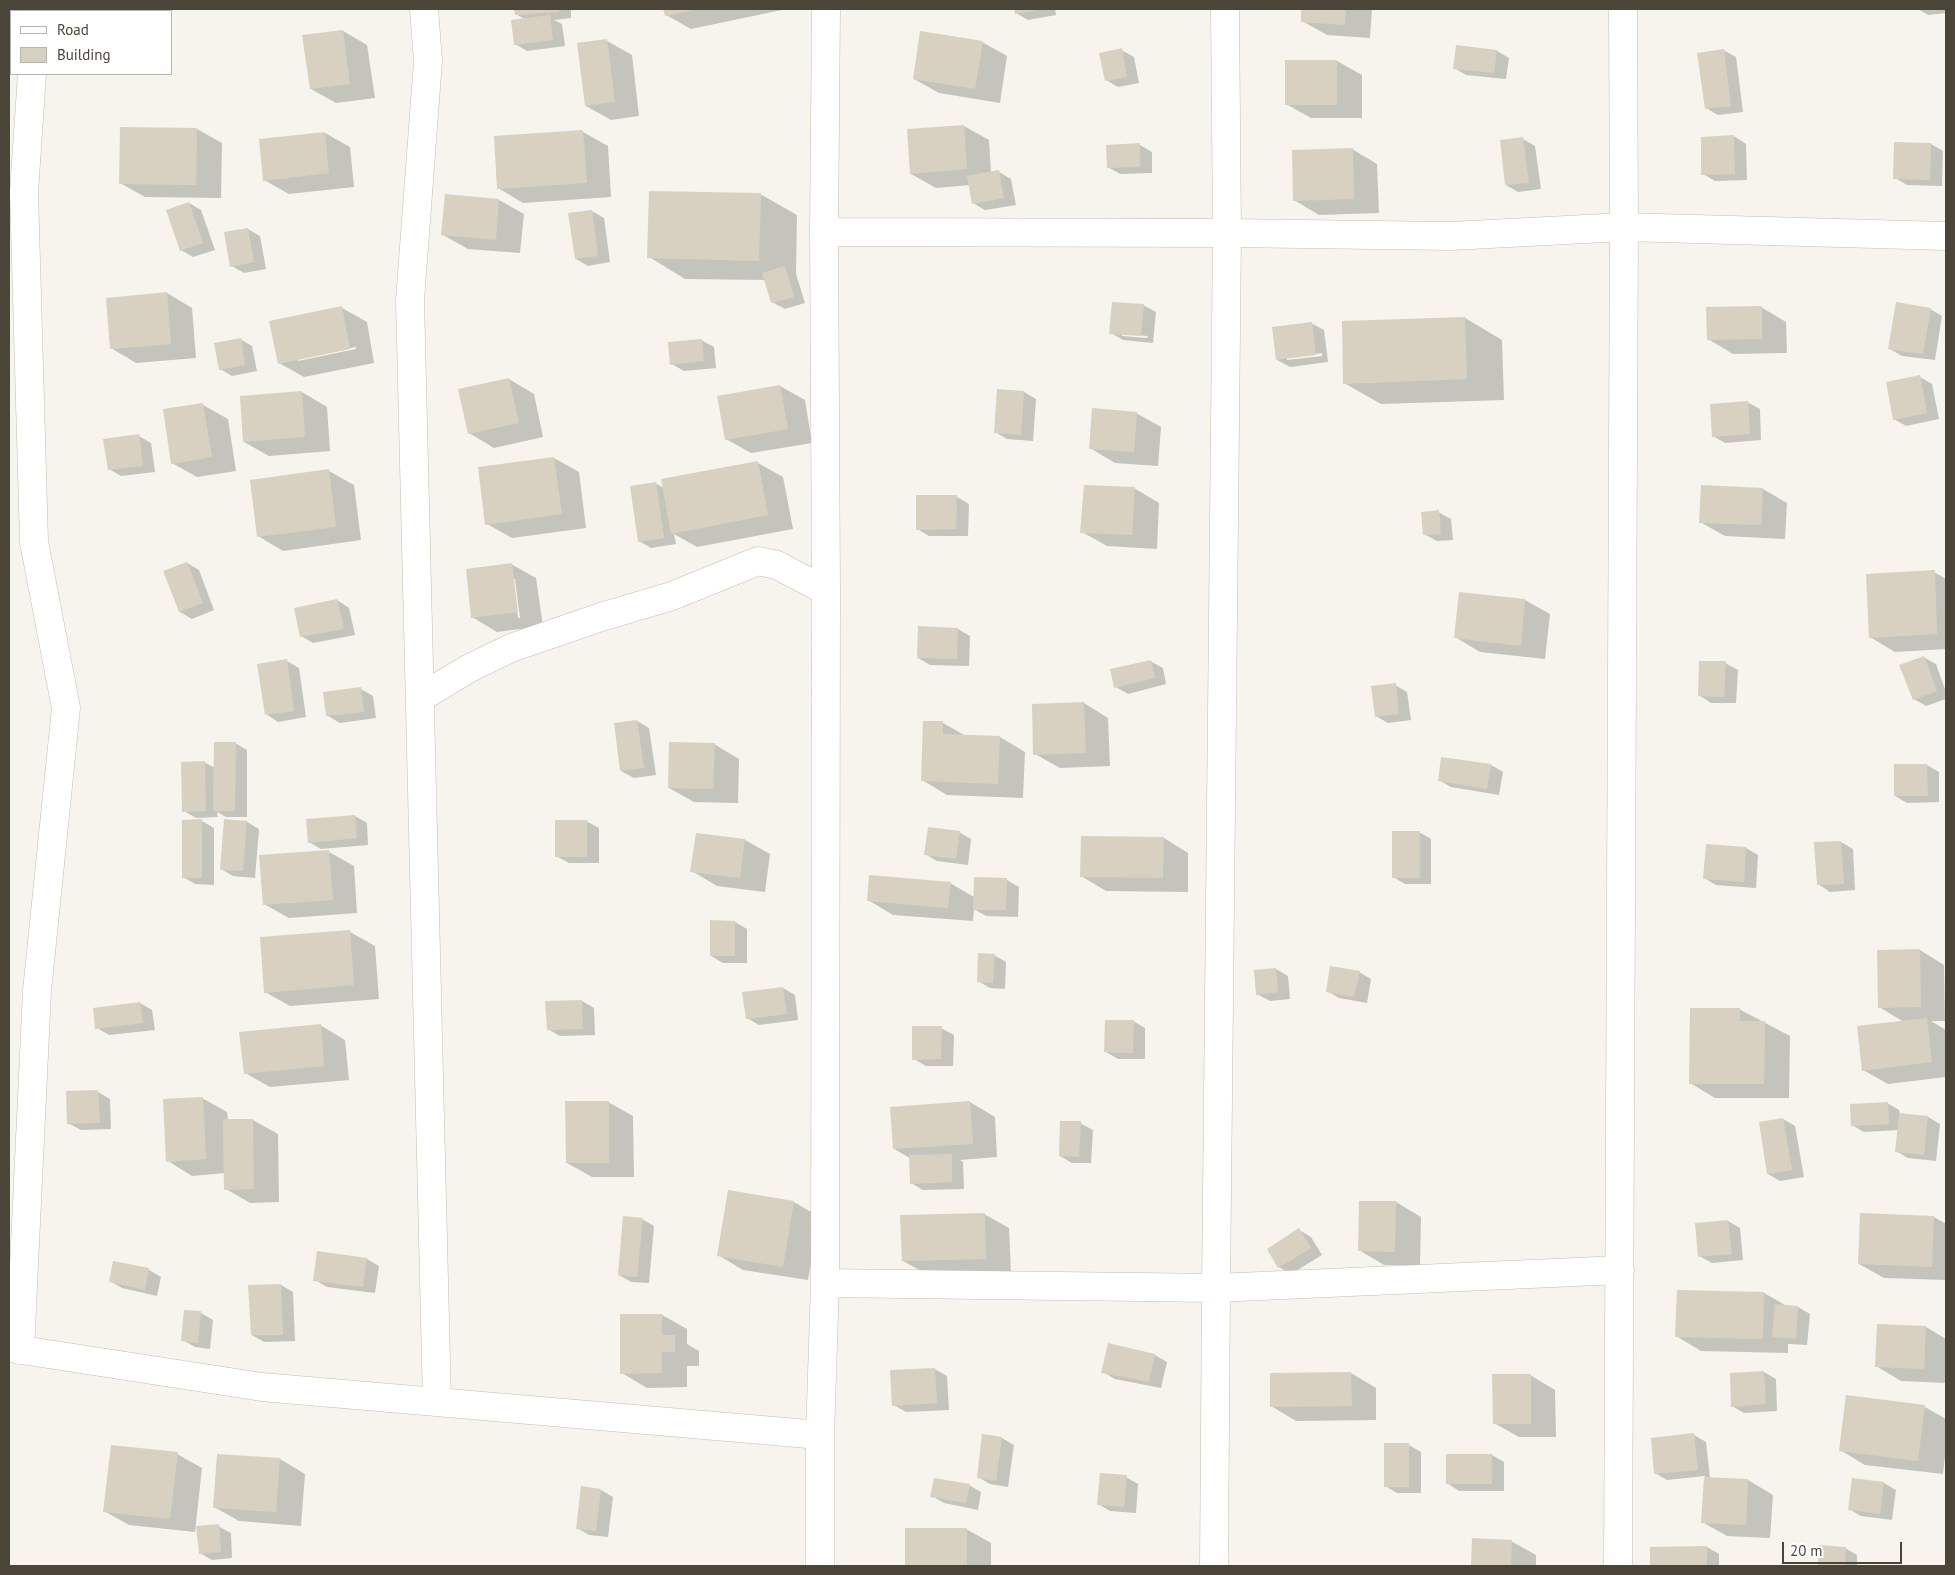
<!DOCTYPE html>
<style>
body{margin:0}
#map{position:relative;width:1955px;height:1575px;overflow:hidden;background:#f6f4ec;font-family:"PT Sans",sans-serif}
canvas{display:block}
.frame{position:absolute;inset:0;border:10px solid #4b4539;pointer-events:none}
.legend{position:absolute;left:10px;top:10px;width:162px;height:65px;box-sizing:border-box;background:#fff;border:1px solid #b7b5b0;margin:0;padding:6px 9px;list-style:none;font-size:15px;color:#4b4539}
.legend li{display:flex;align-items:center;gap:10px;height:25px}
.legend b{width:25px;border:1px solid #b7b5b0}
.scale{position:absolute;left:1782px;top:1542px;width:120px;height:22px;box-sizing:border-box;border:2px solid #4b4539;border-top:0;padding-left:6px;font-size:15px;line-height:18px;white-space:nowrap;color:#4b4539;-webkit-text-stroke:4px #fff;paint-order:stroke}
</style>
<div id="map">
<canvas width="1955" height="1575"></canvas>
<div class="frame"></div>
<ul class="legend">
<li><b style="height:6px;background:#fff"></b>Road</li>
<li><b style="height:14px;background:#d8d1c1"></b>Building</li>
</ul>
<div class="scale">20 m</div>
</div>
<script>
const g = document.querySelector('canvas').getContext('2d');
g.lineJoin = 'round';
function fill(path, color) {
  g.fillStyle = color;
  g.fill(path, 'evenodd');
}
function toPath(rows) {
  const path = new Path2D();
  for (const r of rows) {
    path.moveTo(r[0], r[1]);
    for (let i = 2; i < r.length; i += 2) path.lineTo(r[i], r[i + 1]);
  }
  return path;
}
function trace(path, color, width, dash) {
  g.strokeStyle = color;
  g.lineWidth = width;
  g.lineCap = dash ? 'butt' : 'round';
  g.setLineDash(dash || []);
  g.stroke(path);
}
const shadow = toPath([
 [516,9,571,9,571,18,554,20,562,24,565,46,527,51,515,44,526,20,516,14],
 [665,9,782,9,782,10,691,29,666,15],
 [1015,9,1055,9,1056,15,1028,20,1016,13],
 [1303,9,1372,9,1370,38,1327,35,1302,21],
 [1918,9,1946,9,1946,13,1928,15],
 [343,31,367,45,375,98,336,103,311,89],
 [607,41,632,55,639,116,611,120,586,106],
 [982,42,1007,56,1000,103,939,93,914,79],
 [1457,46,1497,51,1509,58,1506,79,1466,75,1454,68],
 [1121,50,1134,57,1139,83,1118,87,1106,80],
 [1723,50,1736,57,1743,112,1718,115,1706,108],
 [1337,61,1362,75,1362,118,1311,118,1286,104],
 [964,126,989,140,991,173,999,172,1011,179,1016,205,985,210,973,203,970,185,936,188,911,174,908,130],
 [197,129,222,143,221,198,145,197,120,183],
 [583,132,608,146,611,197,523,203,498,188],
 [325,133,350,147,354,187,289,194,264,180],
 [1734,136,1746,144,1747,180,1715,181,1703,174],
 [1523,139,1535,146,1541,189,1518,192,1506,185],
 [1931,144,1943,151,1942,186,1907,185,1895,178],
 [1140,145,1152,152,1152,173,1120,174,1108,167],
 [1352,149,1377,164,1379,213,1319,215,1294,200],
 [760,194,797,215,796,274,805,303,785,309,772,302,766,280,685,279,649,257],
 [446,196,499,200,524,214,520,253,468,249,443,235],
 [189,203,201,210,215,250,193,257,181,250],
 [592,211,604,218,610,262,588,266,576,259],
 [248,229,260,236,266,269,244,273,232,266],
 [167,293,192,308,196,358,136,363,111,348],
 [1143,305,1156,312,1153,343,1123,340,1111,333],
 [1122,334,1148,336,1147,338,1122,336],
 [1761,307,1786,322,1787,353,1733,354,1708,339],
 [342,308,367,322,374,363,304,377,279,363],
 [356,347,356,349,298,361,298,358],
 [1930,309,1942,316,1935,360,1902,356,1890,349],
 [1465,318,1502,340,1504,400,1381,404,1344,383],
 [1311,323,1324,330,1328,362,1290,367,1277,360],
 [1322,353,1322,356,1287,360,1287,358],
 [240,339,252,346,257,371,232,376,220,369],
 [701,340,714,347,716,368,684,371,672,364],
 [1920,377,1932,384,1939,419,1906,426,1894,419],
 [509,379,534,394,543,437,494,448,469,433],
 [780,386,805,400,812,443,751,453,726,439],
 [302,392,327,407,330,451,269,456,244,442,241,398],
 [1024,392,1036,399,1033,441,1007,439,995,432],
 [1747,402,1760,409,1761,440,1725,443,1713,436],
 [203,405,228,419,236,471,197,477,172,463],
 [1136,413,1161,427,1158,466,1115,463,1090,448],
 [139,436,151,443,155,472,121,476,109,469],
 [554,458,579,472,586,528,512,538,487,524,479,468],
 [758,463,783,477,793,529,697,547,674,534,676,544,651,548,639,541,655,483,664,488],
 [329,471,354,485,361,540,283,551,258,536],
 [1134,488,1159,503,1157,549,1107,546,1082,532],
 [1763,489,1787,503,1785,539,1725,536,1700,522],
 [957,497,969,504,968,536,929,536,917,529],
 [1438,512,1451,519,1453,540,1437,541,1424,534],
 [187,563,199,570,214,610,192,619,180,612,164,572],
 [511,564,536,578,543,626,497,632,472,617],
 [513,579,515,579,520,618,518,618],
 [1934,572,1946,579,1946,649,1895,652,1870,637],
 [1460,593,1525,600,1550,614,1545,659,1480,652,1455,637],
 [337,600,349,608,355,635,313,643,301,636],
 [958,629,970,636,969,666,930,665,918,658],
 [1923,657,1936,664,1946,692,1946,699,1926,706,1914,699],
 [287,661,299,668,306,717,278,722,266,714],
 [1150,661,1163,668,1166,684,1128,694,1116,687],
 [1725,663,1738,670,1736,703,1711,703,1699,695],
 [1395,685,1407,692,1411,720,1388,723,1376,716],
 [361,689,373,696,376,718,340,723,328,716],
 [1084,703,1108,718,1110,766,1060,768,1035,754],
 [637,721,649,728,656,775,634,778,621,771],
 [943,723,966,736,1000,737,1025,752,1023,798,947,795,922,780],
 [235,743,247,750,247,817,226,817,217,812,218,817,196,818,184,811,204,762,215,768],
 [714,744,739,759,738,803,694,802,669,788],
 [1491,765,1503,772,1499,795,1451,787,1439,780],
 [1927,765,1939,772,1939,802,1907,803,1895,796],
 [355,816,367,823,368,845,321,849,309,842],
 [202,821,214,828,214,885,195,884,183,877],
 [225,821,247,822,259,829,255,878,233,876,221,869],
 [586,821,599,828,599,863,569,863,556,856],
 [959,832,971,839,968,865,937,861,925,854],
 [1419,832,1431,839,1431,884,1405,884,1393,877],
 [697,834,745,840,770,854,765,892,717,886,692,871],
 [1164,838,1188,853,1188,892,1106,891,1081,876],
 [1841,842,1853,849,1855,890,1830,892,1818,884],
 [1746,848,1758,855,1756,888,1716,885,1704,878],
 [329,852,354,866,357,913,289,918,264,904],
 [975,878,1007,880,1019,887,1018,917,986,916,974,909,973,921,893,915,868,900,950,883,974,897],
 [735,922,747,929,747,963,723,963,711,956],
 [350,932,375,946,379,999,290,1006,265,992],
 [1920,950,1944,965,1945,1021,1931,1021,1946,1030,1946,1077,1888,1084,1863,1070,1904,1022,1879,1007],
 [994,955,1006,962,1005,989,990,988,978,981],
 [1276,969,1288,976,1290,999,1270,1001,1257,994],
 [1359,972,1371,979,1367,1003,1339,998,1327,991],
 [783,988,795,995,798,1020,759,1025,747,1018],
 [582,1001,594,1008,595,1035,560,1036,548,1029],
 [140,1003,152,1010,155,1030,109,1035,97,1028],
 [1739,1009,1790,1036,1789,1098,1715,1098,1690,1083],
 [1133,1021,1145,1028,1145,1059,1118,1059,1106,1052],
 [320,1025,345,1040,349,1080,270,1087,245,1073],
 [941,1028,954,1035,953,1066,926,1066,914,1059],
 [98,1092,110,1099,111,1129,81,1130,68,1123],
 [202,1098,227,1112,228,1120,253,1120,278,1134,279,1202,250,1203,226,1189,225,1173,192,1176,168,1161],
 [608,1102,633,1116,634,1177,592,1177,567,1163],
 [970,1102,995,1117,997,1157,960,1160,963,1162,964,1189,923,1190,911,1183,910,1158,894,1149],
 [1887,1103,1899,1110,1900,1114,1928,1117,1940,1124,1936,1161,1908,1158,1896,1151,1899,1130,1864,1132,1852,1125],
 [1783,1119,1795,1126,1804,1177,1780,1181,1768,1174],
 [1080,1123,1093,1130,1091,1163,1072,1163,1060,1156],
 [794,1202,818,1216,808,1280,743,1270,718,1255],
 [1396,1202,1421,1217,1420,1265,1384,1265,1359,1250],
 [984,1214,1009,1228,1011,1273,928,1275,903,1261],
 [1861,1214,1934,1217,1946,1224,1946,1280,1884,1278,1859,1264],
 [642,1219,654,1226,649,1283,631,1282,619,1275],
 [1728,1221,1740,1228,1743,1260,1712,1263,1699,1256],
 [1299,1230,1311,1237,1322,1255,1291,1274,1279,1267],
 [367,1259,379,1266,375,1293,327,1287,315,1280],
 [149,1270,161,1277,157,1296,122,1288,110,1281],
 [281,1285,293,1292,295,1341,264,1342,252,1335,250,1286],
 [1678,1291,1764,1293,1787,1306,1798,1307,1810,1314,1807,1345,1788,1344,1788,1353,1701,1351,1676,1336],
 [201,1313,213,1320,210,1349,195,1347,183,1340],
 [621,1315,662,1315,687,1329,687,1344,699,1351,699,1366,687,1366,687,1387,647,1388,622,1373],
 [1926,1327,1946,1339,1946,1383,1901,1381,1876,1366],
 [1155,1355,1167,1362,1161,1388,1115,1379,1103,1372],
 [935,1369,947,1376,949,1410,906,1412,894,1405],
 [1764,1372,1776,1379,1777,1411,1744,1413,1732,1406],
 [1351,1373,1376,1388,1376,1420,1296,1421,1271,1406,1271,1374],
 [1530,1375,1555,1390,1556,1437,1519,1437,1494,1423],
 [1925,1407,1946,1419,1946,1448,1943,1474,1865,1465,1840,1450],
 [1694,1435,1706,1442,1710,1478,1748,1480,1773,1495,1770,1538,1727,1536,1702,1522,1705,1476,1667,1480,1655,1473],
 [984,1436,1002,1438,1014,1445,1008,1487,990,1484,978,1477],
 [1409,1445,1421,1452,1421,1493,1397,1493,1385,1486],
 [177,1454,202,1468,195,1532,129,1525,104,1511],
 [1447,1455,1492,1455,1504,1462,1504,1491,1459,1491,1447,1483],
 [280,1459,305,1474,301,1526,239,1521,214,1507],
 [1126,1477,1138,1484,1136,1513,1110,1511,1098,1504],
 [1884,1483,1896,1490,1892,1520,1861,1516,1849,1509],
 [969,1485,981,1492,978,1510,944,1503,932,1496],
 [601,1490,613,1497,608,1537,589,1535,577,1528],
 [218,1526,231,1533,232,1558,212,1560,200,1553],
 [907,1529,966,1529,991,1543,991,1566,906,1566],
 [1473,1540,1511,1541,1536,1555,1536,1566,1472,1566],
 [1707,1547,1719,1554,1719,1566,1651,1566,1652,1548],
 [1820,1547,1845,1548,1857,1555,1857,1566,1819,1566]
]);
const building = toPath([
 [514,9,559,9,559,12,515,15],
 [663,9,694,9,694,10,665,16],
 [1014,9,1038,9,1038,10,1015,14],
 [1301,9,1346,9,1345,25,1301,22],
 [550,15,553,40,514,45,511,20],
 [343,30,350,84,310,89,302,35],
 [920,31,983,41,975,89,913,79],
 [607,39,615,102,585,106,577,43],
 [1456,45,1497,50,1494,73,1453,69],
 [1122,48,1127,77,1105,81,1099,53],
 [1724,49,1731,106,1705,109,1697,53],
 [1285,60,1337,60,1337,105,1285,105],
 [964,125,967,169,910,174,907,129],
 [120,127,197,128,196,185,119,184],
 [583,130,587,183,497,189,494,136],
 [325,132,329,173,263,181,259,139],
 [1734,135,1735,174,1701,175,1701,137],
 [1523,137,1529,183,1505,185,1500,140],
 [1894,142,1931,143,1930,180,1893,179],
 [1140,143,1140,167,1107,168,1106,145],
 [1353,148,1354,199,1293,201,1292,150],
 [999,170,1004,198,972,204,967,176],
 [649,191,761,193,759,261,647,258],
 [445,194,499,199,496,240,441,235],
 [189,202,203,243,180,251,166,210],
 [592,210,598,256,575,259,568,213],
 [248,228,254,262,230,267,224,232],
 [785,266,794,297,771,303,762,273],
 [167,292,171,344,110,349,106,298],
 [1112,302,1144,304,1141,336,1109,334],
 [1896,302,1931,308,1923,354,1888,349],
 [342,306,350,349,278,364,269,321],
 [1762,306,1762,339,1707,340,1706,307],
 [1465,317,1467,379,1343,384,1342,321],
 [1312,322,1316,355,1276,360,1272,327],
 [241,338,245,365,219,370,214,343],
 [702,339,704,361,670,365,668,342],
 [1920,375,1927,413,1893,420,1886,382],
 [509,378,519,423,468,434,458,389],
 [780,385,788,429,725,440,717,396],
 [997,389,1024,391,1021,435,994,433],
 [302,391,305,437,243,442,240,396],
 [1748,401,1750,434,1712,437,1710,404],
 [203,403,212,457,171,464,163,409],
 [1092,408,1137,412,1134,452,1089,449],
 [139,434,143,466,108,470,103,439],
 [554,457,562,514,485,525,478,467],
 [758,461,768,515,671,534,661,479],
 [329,469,336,527,257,537,250,480],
 [656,482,664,538,638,542,630,486],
 [1084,485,1135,487,1132,535,1080,533],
 [1701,485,1763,488,1761,525,1699,523],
 [916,495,957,495,956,529,916,530],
 [1439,510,1441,534,1423,535,1421,512],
 [187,562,203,603,179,612,163,571],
 [512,563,518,612,471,618,466,569],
 [1935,570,1937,634,1869,638,1866,574],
 [1459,592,1525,599,1521,646,1454,638],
 [337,599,344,629,300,637,294,608],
 [918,626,958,628,957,659,917,658],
 [1924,656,1937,691,1913,700,1899,665],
 [287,659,294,711,265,715,257,664],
 [1151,660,1155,678,1114,688,1110,669],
 [1699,661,1726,661,1724,697,1698,696],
 [1396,683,1399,714,1375,717,1371,686],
 [361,687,364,712,326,716,323,692],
 [1084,702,1086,753,1033,755,1032,704],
 [637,720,644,768,620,771,614,723],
 [923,721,943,721,943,734,1000,736,998,784,921,781],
 [214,742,236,742,235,811,213,811],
 [669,742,715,743,713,789,668,788],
 [1441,757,1491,764,1487,789,1438,781],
 [205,761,206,811,182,812,181,762],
 [1894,764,1927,764,1928,796,1894,796],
 [355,815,357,838,308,843,306,819],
 [202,819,202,878,182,878,182,820],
 [224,819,247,821,243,871,220,870],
 [555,820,587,820,587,857,555,857],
 [928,827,960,831,956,859,924,855],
 [1392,831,1420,831,1420,878,1392,878],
 [696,833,745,839,740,878,690,872],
 [1081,836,1164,837,1163,878,1080,877],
 [1841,841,1844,884,1817,885,1814,842],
 [1706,844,1746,847,1744,882,1703,879],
 [329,850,333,900,263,905,259,855],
 [869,875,951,882,948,908,867,901],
 [974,877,1007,878,1006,910,973,910],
 [710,920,735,921,735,956,710,956],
 [350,930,354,985,264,993,260,937],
 [1920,949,1921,1007,1878,1008,1877,950],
 [978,953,995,954,993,983,977,982],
 [1330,966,1360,971,1354,997,1326,992],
 [1276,968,1278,992,1256,995,1254,970],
 [783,987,787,1014,746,1019,742,992],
 [582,1000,583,1029,547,1030,545,1001],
 [140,1002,143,1023,95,1029,93,1008],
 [1690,1008,1740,1008,1740,1021,1765,1021,1764,1084,1689,1084],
 [1927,1018,1932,1062,1862,1071,1857,1026],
 [1105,1020,1134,1020,1133,1053,1104,1052],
 [321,1024,324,1066,244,1074,239,1032],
 [912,1026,942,1026,941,1059,912,1060],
 [98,1090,100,1123,67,1124,66,1091],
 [203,1097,206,1159,166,1162,163,1099],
 [565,1101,609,1101,609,1163,566,1163],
 [970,1101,973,1144,893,1149,890,1107],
 [1888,1102,1889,1124,1851,1126,1850,1104],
 [1899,1113,1928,1116,1924,1155,1895,1152],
 [1783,1118,1792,1170,1767,1174,1759,1122],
 [223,1119,253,1119,254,1189,224,1190],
 [1060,1121,1081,1121,1079,1157,1059,1156],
 [952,1154,952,1182,910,1184,909,1155],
 [728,1190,794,1201,783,1267,717,1256],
 [1359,1201,1396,1201,1395,1252,1358,1251],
 [985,1213,986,1259,902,1261,900,1215],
 [1860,1213,1934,1216,1932,1267,1858,1264],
 [623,1216,643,1218,637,1277,618,1275],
 [1728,1220,1732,1254,1698,1257,1695,1223],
 [1299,1228,1311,1248,1278,1268,1267,1249],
 [317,1251,367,1258,363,1287,313,1281],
 [113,1261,149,1268,145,1290,109,1282],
 [281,1284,283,1335,251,1335,248,1285],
 [1677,1290,1764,1292,1763,1339,1675,1337],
 [1775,1304,1798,1306,1796,1339,1772,1337],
 [184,1310,201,1311,198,1343,181,1341],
 [620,1314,662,1314,662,1335,675,1335,675,1352,662,1352,662,1373,620,1374],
 [1877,1324,1926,1326,1924,1369,1875,1367],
 [1108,1343,1155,1354,1149,1382,1101,1373],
 [935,1368,937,1403,892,1406,890,1370],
 [1764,1371,1766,1404,1731,1407,1730,1373],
 [1351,1372,1352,1406,1270,1407,1270,1373],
 [1492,1374,1531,1374,1531,1424,1493,1424],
 [1846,1395,1925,1405,1918,1461,1839,1451],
 [1694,1433,1698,1470,1654,1474,1651,1438],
 [982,1434,1002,1437,996,1481,977,1478],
 [1384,1443,1409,1443,1409,1487,1384,1487],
 [111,1445,178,1452,170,1519,103,1512],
 [217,1454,280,1458,276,1512,213,1508],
 [1446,1454,1492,1454,1492,1484,1446,1484],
 [1100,1473,1127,1475,1124,1507,1097,1505],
 [1704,1477,1748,1479,1746,1525,1701,1523],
 [934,1478,970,1484,966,1503,930,1497],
 [1852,1478,1884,1482,1880,1514,1848,1510],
 [581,1486,601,1489,596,1531,576,1529],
 [219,1524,221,1552,199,1554,196,1526],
 [905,1528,967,1528,967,1566,905,1566],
 [1472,1538,1512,1540,1511,1566,1471,1566],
 [1819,1545,1846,1547,1845,1566,1818,1566],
 [1707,1546,1707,1566,1650,1566,1650,1547]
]);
const minor = toPath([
 [424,9,428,61,410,300,437,1402],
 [37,11,37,9],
 [824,232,1227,233,1451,236,1624,227,1946,236],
 [420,698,468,669,511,648,601,617,672,596,758,561,777,565,826,591],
 [825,1283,1216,1288,1620,1270],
 [9,1348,262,1387,820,1435],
 [20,1350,37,991,66,708,34,542,24,192,32,74],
 [820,1566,820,1435,825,1283,826,591,824,232,826,9],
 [1214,1566,1216,1288,1227,233,1225,9],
 [1618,1566,1624,227,1623,9]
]);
fill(shadow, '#0003');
fill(building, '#d8d1c1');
trace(minor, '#c2bdae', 29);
trace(minor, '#fff', 28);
</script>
